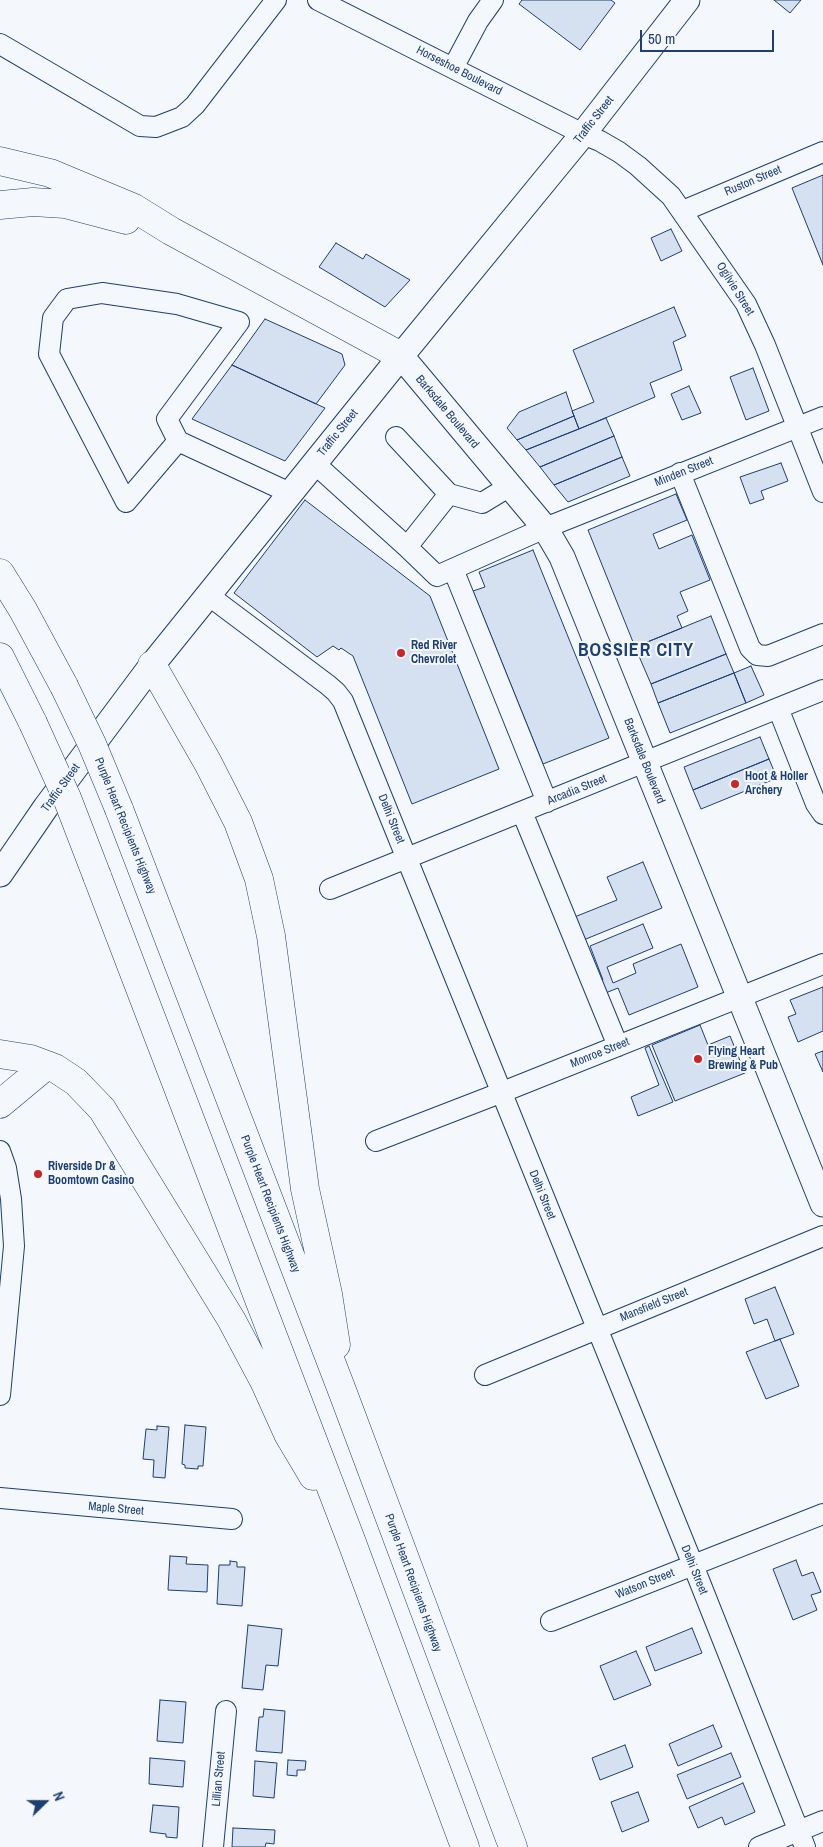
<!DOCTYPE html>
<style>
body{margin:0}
#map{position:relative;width:823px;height:1847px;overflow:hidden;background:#f4f7fb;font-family:"Archivo Narrow",sans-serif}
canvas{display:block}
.north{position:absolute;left:20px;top:1777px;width:50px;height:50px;-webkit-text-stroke:4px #f4f7fb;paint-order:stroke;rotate:68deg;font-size:14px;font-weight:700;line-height:20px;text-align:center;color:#1d3f73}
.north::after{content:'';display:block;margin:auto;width:18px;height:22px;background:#1d3f73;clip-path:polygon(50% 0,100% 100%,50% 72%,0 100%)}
.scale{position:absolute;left:640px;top:30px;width:134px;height:22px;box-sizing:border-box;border:2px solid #1d3f73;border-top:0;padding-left:6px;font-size:15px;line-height:18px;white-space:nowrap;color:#1d3f73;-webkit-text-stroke:4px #f4f7fb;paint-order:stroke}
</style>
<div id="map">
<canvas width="823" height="1847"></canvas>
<div class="north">N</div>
<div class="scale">50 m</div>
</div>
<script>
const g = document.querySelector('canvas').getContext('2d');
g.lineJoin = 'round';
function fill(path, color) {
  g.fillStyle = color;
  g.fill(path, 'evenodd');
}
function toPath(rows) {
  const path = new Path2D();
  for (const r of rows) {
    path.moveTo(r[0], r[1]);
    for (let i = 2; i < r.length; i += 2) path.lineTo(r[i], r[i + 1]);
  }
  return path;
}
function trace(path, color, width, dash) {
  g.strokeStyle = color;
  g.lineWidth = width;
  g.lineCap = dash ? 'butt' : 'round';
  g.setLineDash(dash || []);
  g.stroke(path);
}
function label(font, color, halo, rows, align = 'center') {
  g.font = font + ' "Archivo Narrow",sans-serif';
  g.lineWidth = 4;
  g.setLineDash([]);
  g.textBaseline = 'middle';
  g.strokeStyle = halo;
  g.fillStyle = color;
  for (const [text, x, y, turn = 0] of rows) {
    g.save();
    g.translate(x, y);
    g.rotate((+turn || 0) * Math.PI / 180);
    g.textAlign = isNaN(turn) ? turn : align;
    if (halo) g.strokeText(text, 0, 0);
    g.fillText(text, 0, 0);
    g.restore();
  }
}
const building = toPath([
 [522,0,611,0,615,3,580,50,519,4,522,0],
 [774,0,801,0,790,13,774,0],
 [823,175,823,265,792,188,823,175],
 [671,229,682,251,661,261,651,238,671,229],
 [336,243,363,259,366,254,410,280,385,307,319,267,336,243],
 [674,307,686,336,673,342,682,370,650,383,655,397,579,429,572,411,594,402,573,350,674,307],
 [265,319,342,354,345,365,316,404,232,365,265,319],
 [232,365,325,408,285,461,192,419,232,365],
 [753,368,769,411,746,420,730,377,753,368],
 [689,386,701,413,682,420,671,394,689,386],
 [566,392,574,416,517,440,507,428,519,412,566,392],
 [574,416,579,429,526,450,517,440,574,416],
 [606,418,614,436,540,467,526,450,606,418],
 [614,436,622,457,554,485,540,467,614,436],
 [622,457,630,476,568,502,554,485,622,457],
 [781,463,788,481,761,491,764,499,750,504,740,477,781,463],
 [676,494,687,520,653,534,659,549,692,535,710,580,680,592,688,611,677,616,682,628,635,647,588,530,676,494],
 [305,500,430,596,499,769,412,804,353,656,341,648,339,650,333,646,317,657,234,593,305,500],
 [533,550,609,738,543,764,473,591,485,587,479,572,533,550],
 [711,616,726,654,651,684,635,647,711,616],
 [726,654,734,673,658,703,651,684,726,654],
 [751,666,764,695,746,703,734,673,751,666],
 [734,673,746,703,670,733,658,703,734,673],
 [760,737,769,759,693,790,684,767,760,737],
 [769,759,777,778,701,809,693,790,769,759],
 [643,862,662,908,581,941,572,918,617,900,607,877,643,862],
 [643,924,653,948,607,967,613,983,636,973,633,964,681,944,698,987,629,1015,618,988,603,994,598,982,603,980,590,946,643,924],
 [823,987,823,1031,798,1042,788,1017,796,1014,790,1000,823,987],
 [700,1025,708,1045,730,1036,745,1073,675,1101,652,1045,700,1025],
 [649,1046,673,1102,638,1116,631,1097,659,1085,645,1048,649,1046],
 [823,1051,823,1072,815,1054,823,1051],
 [775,1287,794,1334,775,1341,767,1319,754,1324,745,1299,775,1287],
 [780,1339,799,1386,766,1399,746,1352,780,1339],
 [185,1425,206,1427,203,1466,198,1466,198,1469,185,1468,185,1465,182,1464,185,1425],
 [157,1426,169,1427,165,1478,153,1477,154,1460,143,1459,146,1429,157,1430,157,1426],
 [170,1556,187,1557,186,1564,208,1565,207,1592,168,1590,170,1556],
 [796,1560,802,1576,813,1572,821,1592,811,1595,817,1610,793,1620,773,1569,796,1560],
 [230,1561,237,1562,237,1567,245,1567,242,1606,217,1604,219,1565,230,1565,230,1561],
 [248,1625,282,1629,278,1666,266,1665,263,1690,242,1688,248,1625],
 [692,1628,702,1653,655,1671,646,1647,692,1628],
 [636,1651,651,1685,614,1700,600,1666,636,1651],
 [160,1700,186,1702,183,1743,157,1741,160,1700],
 [264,1709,285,1711,282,1753,256,1751,259,1717,263,1717,264,1709],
 [713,1725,722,1747,678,1766,669,1744,713,1725],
 [625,1745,633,1767,600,1780,592,1758,625,1745],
 [731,1753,741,1777,687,1799,677,1775,731,1753],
 [150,1758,185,1761,183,1787,149,1784,150,1758],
 [288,1760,306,1761,305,1770,297,1770,297,1776,287,1775,288,1760],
 [255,1761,277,1763,274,1798,253,1796,255,1761],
 [743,1783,755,1812,725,1825,722,1817,698,1828,689,1807,743,1783],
 [638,1792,649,1821,622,1832,611,1802,638,1792],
 [153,1805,179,1807,177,1838,166,1837,166,1834,150,1832,153,1805],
 [233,1828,275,1830,274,1844,266,1843,265,1847,232,1847,233,1828]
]);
const minor = toPath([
 [318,0,583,134,600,141,619,152,638,166,671,196,746,304,765,345,823,492],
 [0,44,140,126,156,127,182,117,195,105,276,0],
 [453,68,478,21,493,0],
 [683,211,823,152],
 [396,437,449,494],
 [178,441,167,419,239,322,177,304,102,293,67,299,53,318,49,354,126,502,178,441,290,493],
 [314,463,407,547,449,494,482,503,510,486],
 [680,473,750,648,757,655,768,656,823,634],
 [407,547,437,576,545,528,823,417],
 [453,569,547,802],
 [208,595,328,685,336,692,343,701,693,1565,805,1847],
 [778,708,816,804,823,814],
 [522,812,618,1046],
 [330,889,823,690],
 [376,1141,500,1093,823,964],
 [0,1151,6,1168,11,1199,14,1246,0,1395],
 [485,1375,823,1236],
 [0,1498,232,1519],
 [551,1621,823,1514],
 [213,1847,226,1711],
 [759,1847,823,1821]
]);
const major = toPath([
 [401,356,545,528,562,557,823,1204],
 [0,874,46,807,152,665,401,356,583,134,687,0]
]);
const highway = toPath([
 [0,161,50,173,134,208,171,231,401,356],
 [0,205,33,202,65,204,126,220],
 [0,573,23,610,64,686],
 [0,657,33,723],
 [152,665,208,763,238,822,259,879,271,936,305,1189,328,1294,336,1345],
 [119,809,343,1393,513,1847],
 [97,876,351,1540,465,1847],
 [0,1054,31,1059,55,1068,76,1082,102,1109,231,1319,265,1383,288,1434,313,1476],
 [0,1104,47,1065]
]);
const highwayBridge = toPath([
 [64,686,92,744,119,809],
 [33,723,67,798,97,876]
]);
const markers = [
 [401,653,5,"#c62828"],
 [735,784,5,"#c62828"],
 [698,1059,5,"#c62828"],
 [38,1174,5,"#c62828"]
];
const streetNames = [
 ["Horseshoe Boulevard",459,71,27],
 ["Traffic Street",594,120,-52],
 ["Ruston Street",753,181,-23],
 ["Ogilvie Street",735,289,58],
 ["Barksdale Boulevard",447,412,50],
 ["Traffic Street",338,433,-51],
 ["Minden Street",684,472,-22],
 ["Barksdale Boulevard",644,761,68],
 ["Traffic Street",61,788,-54],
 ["Arcadia Street",577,790,-22],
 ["Delhi Street",391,819,68],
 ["Purple Heart Recipients Highway",125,826,68],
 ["Monroe Street",600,1053,-22],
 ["Delhi Street",542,1195,68],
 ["Purple Heart Recipients Highway",270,1204,69],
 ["Mansfield Street",654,1305,-22],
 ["Maple Street",116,1509,5],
 ["Delhi Street",694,1570,68],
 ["Purple Heart Recipients Highway",413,1583,70],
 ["Watson Street",645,1584,-22],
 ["Lillian Street",219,1779,-85]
];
const poiNames = [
 ["Red River",411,646],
 ["Chevrolet",411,660],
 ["Hoot & Holler",745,777],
 ["Archery",745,791],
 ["Flying Heart",708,1052],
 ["Brewing & Pub",708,1066],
 ["Riverside Dr &",48,1167],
 ["Boomtown Casino",48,1181]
];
const districtNames = [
 ["BOSSIER CITY",636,651]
];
fill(building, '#d5e0f0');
trace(building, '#1d3f73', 1);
trace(minor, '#1d3f73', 22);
trace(major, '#1d3f73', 27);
trace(highway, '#1d3f73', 29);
trace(minor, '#f4f7fb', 20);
trace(major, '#f4f7fb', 25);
trace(highway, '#f4f7fb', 28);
trace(highwayBridge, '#1d3f73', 29, []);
trace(highwayBridge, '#f4f7fb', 28);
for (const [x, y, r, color] of markers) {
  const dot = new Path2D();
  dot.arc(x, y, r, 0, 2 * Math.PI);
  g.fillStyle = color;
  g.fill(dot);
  trace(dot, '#f4f7fb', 2);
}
label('12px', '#1d3f73', '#f4f7fb', streetNames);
label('bold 12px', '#1d3f73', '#f4f7fb', poiNames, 'left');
g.letterSpacing = '1px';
label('bold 18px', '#1d3f73', '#f4f7fb', districtNames);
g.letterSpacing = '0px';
</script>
